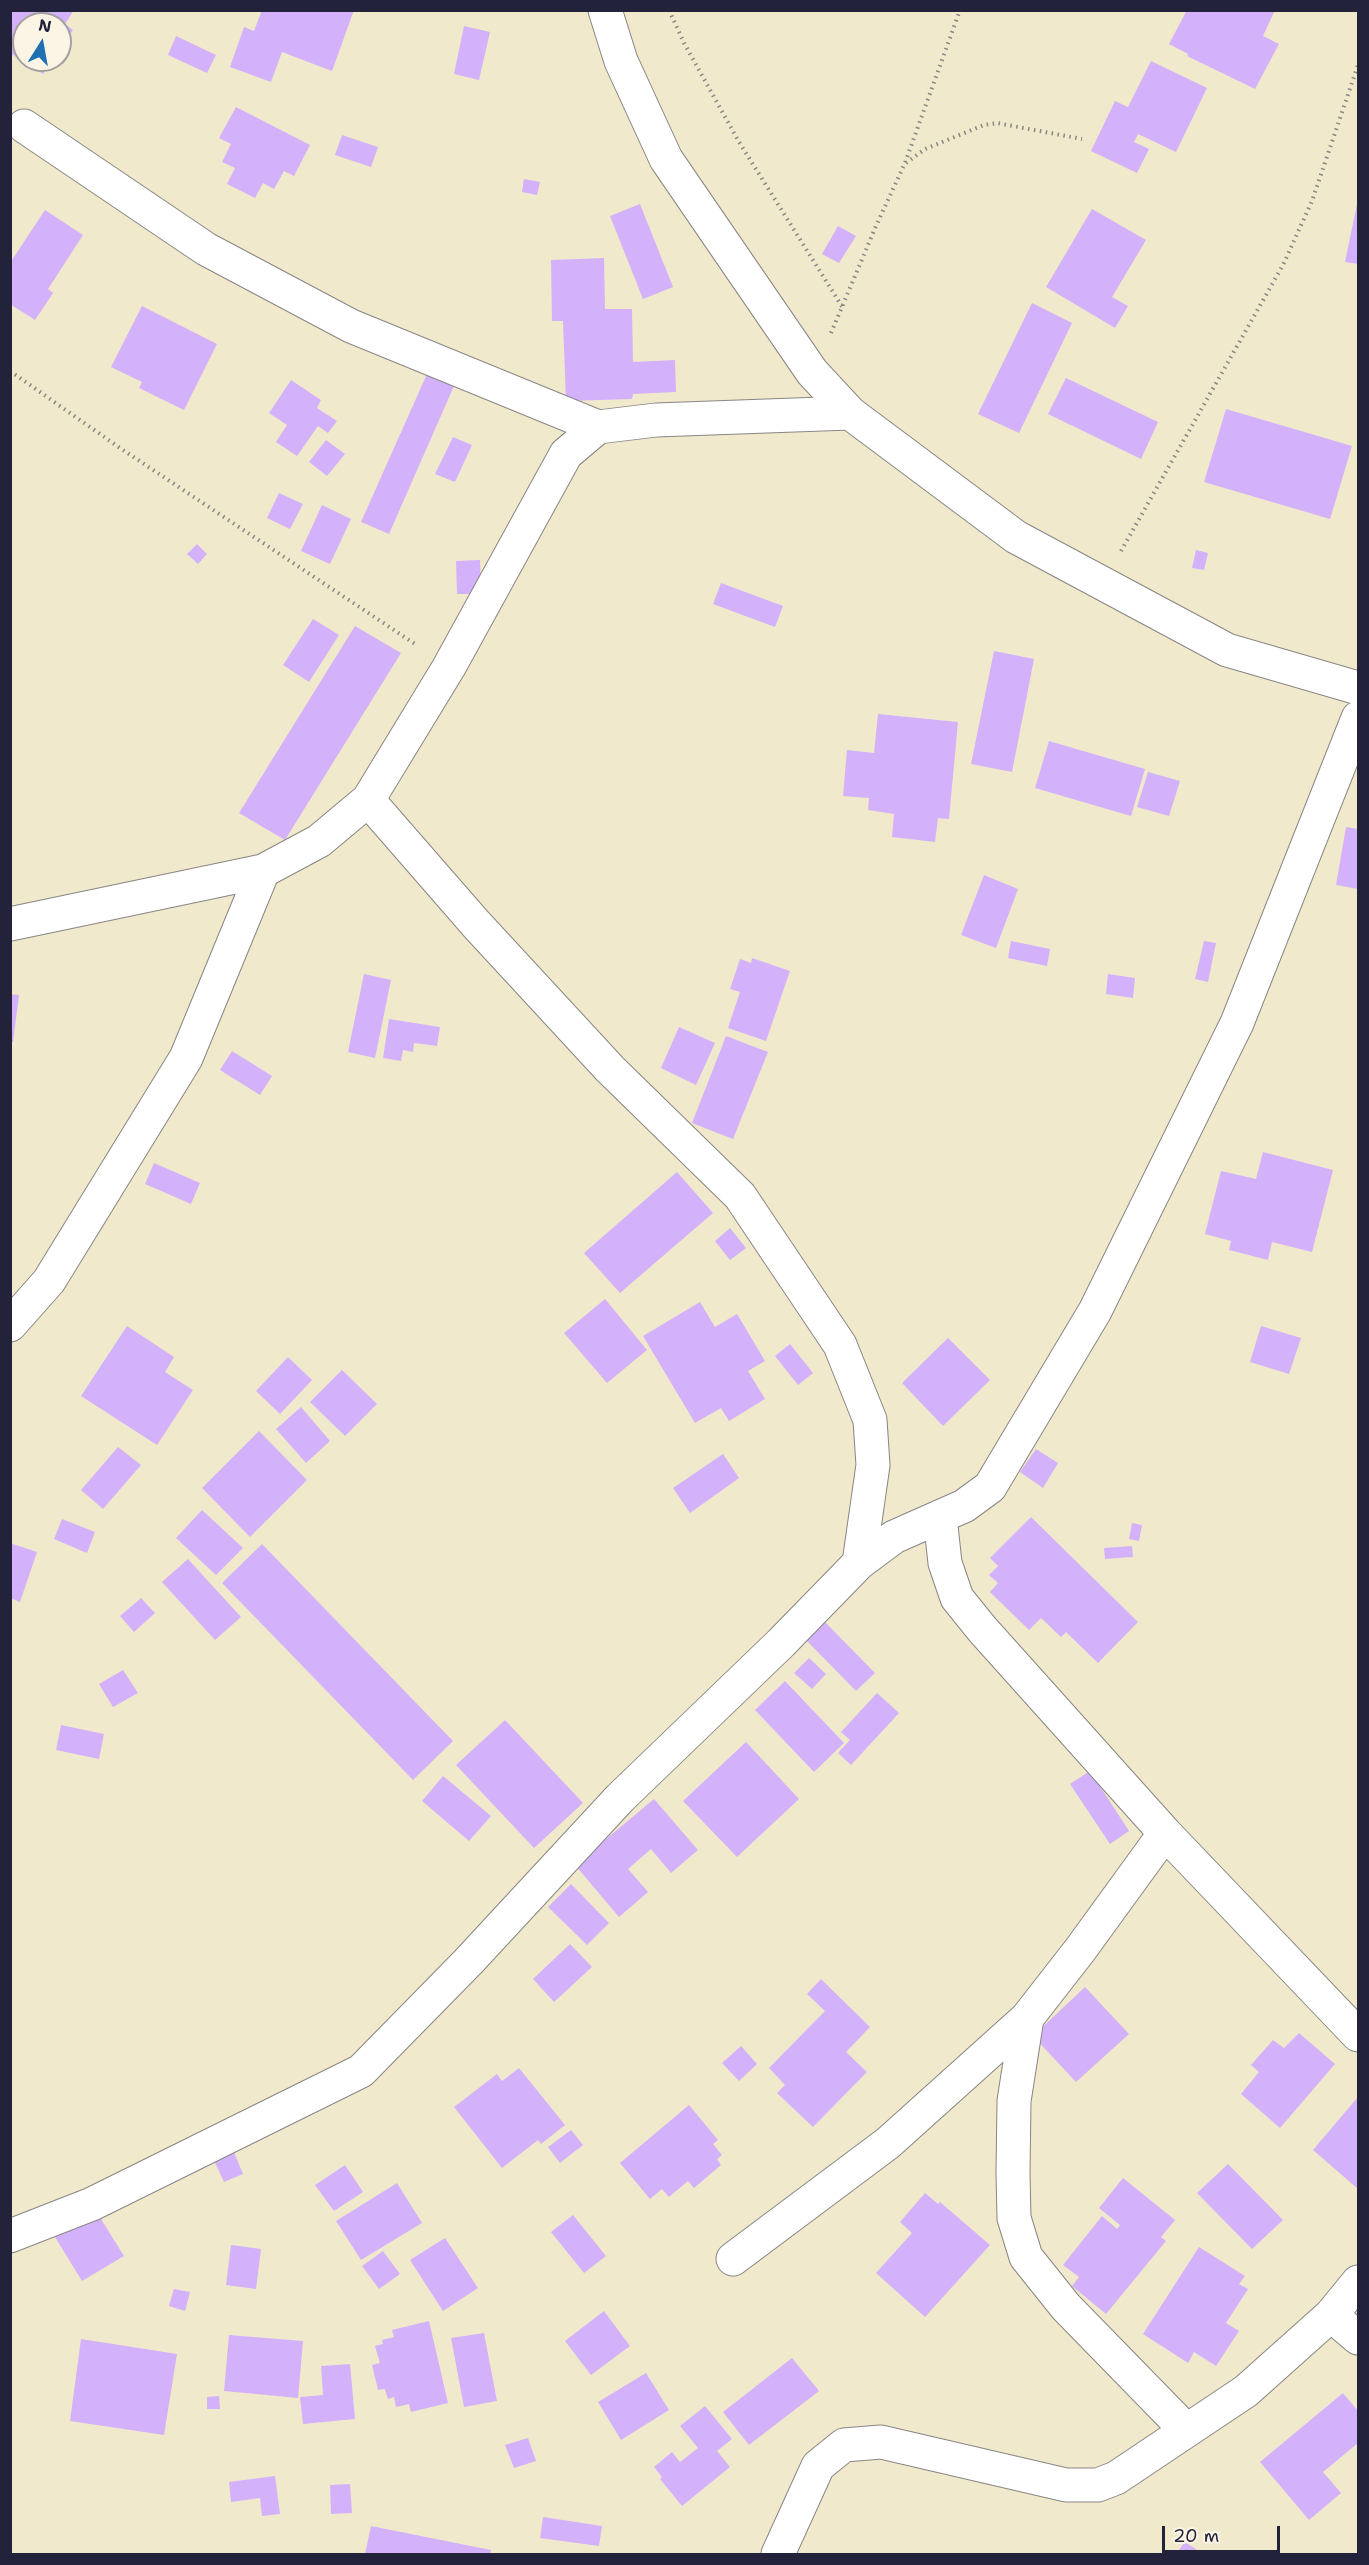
<!DOCTYPE html>
<style>
body{margin:0}
#map{position:relative;width:1369px;height:2565px;overflow:hidden;background:#f0e9cc;font-family:"Shantell Sans",sans-serif}
canvas{display:block}
.frame{position:absolute;inset:0;border:12px solid #22223b;pointer-events:none}
.north{position:absolute;left:12px;top:12px;width:60px;height:60px;box-sizing:border-box;background:#fcf5e5;border:2px solid #a5a1a1;border-radius:50%;rotate:11deg;font-size:16px;font-weight:700;line-height:24px;text-align:center;color:#22223b}
.north::after{content:'';display:block;margin:auto;width:21px;height:27px;background:#1f6fb2;clip-path:polygon(50% 0,100% 100%,50% 72%,0 100%)}
.scale{position:absolute;left:1162px;top:2526px;width:118px;height:27px;box-sizing:border-box;border:3px solid #22223b;border-top:0;padding-left:8px;font-size:18px;line-height:21px;white-space:nowrap;color:#22223b;-webkit-text-stroke:4px #fcf5e5;paint-order:stroke}
</style>
<div id="map">
<canvas width="1369" height="2565"></canvas>
<div class="frame"></div>
<div class="north">N</div>
<div class="scale">20 m</div>
</div>
<script>
const g = document.querySelector('canvas').getContext('2d');
g.lineJoin = 'round';
function fill(path, color) {
  g.fillStyle = color;
  g.fill(path, 'evenodd');
}
function toPath(rows) {
  const path = new Path2D();
  for (const r of rows) {
    path.moveTo(r[0], r[1]);
    for (let i = 2; i < r.length; i += 2) path.lineTo(r[i], r[i + 1]);
  }
  return path;
}
function trace(path, color, width, dash) {
  g.strokeStyle = color;
  g.lineWidth = width;
  g.lineCap = dash ? 'butt' : 'round';
  g.setLineDash(dash || []);
  g.stroke(path);
}
const building = toPath([
 [10,10,74,10,65,24,73,30,60,49,60,24,24,24,24,60,53,60,43,74,10,53],
 [262,10,354,10,332,71,282,52,271,82,230,67,244,27,254,31],
 [1187,10,1275,10,1263,36,1279,44,1255,89,1187,56,1188,54,1169,44],
 [464,26,490,32,479,80,454,74],
 [176,36,216,55,207,73,168,55],
 [1151,61,1207,88,1176,152,1138,134,1134,142,1149,149,1137,173,1091,151,1115,101,1128,107],
 [236,107,310,145,294,176,284,171,274,189,263,183,255,198,227,184,235,168,222,162,231,144,219,138],
 [342,135,378,147,371,167,335,155],
 [524,179,540,182,537,195,522,192],
 [640,204,673,287,643,299,610,216],
 [1357,204,1358,204,1358,264,1345,262],
 [1092,209,1146,240,1112,297,1128,306,1115,328,1046,287],
 [45,210,83,235,48,289,53,293,35,320,10,304,10,263],
 [838,226,856,236,839,263,822,254],
 [604,258,605,309,632,309,633,362,675,360,676,392,633,394,632,399,566,401,563,321,552,321,551,260],
 [1032,303,1072,323,1019,433,978,414],
 [142,306,217,344,184,410,139,388,142,382,111,367],
 [427,374,454,386,389,534,361,522],
 [1066,378,1158,422,1141,459,1048,414],
 [291,380,321,400,317,408,337,421,328,433,318,426,297,456,276,442,287,425,269,413],
 [1226,409,1352,446,1330,519,1204,482],
 [453,437,472,445,455,482,435,474],
 [326,440,345,454,327,476,309,462],
 [279,493,303,504,290,529,267,518],
 [322,505,351,519,330,564,301,551],
 [197,544,207,554,198,564,187,554],
 [1196,550,1208,553,1204,570,1192,568],
 [480,560,481,594,457,594,456,561],
 [721,583,783,606,775,627,713,604],
 [313,619,339,635,309,682,283,665],
 [355,626,401,653,285,840,239,813],
 [994,651,1034,659,1012,772,971,764],
 [878,714,958,722,949,819,938,818,935,842,892,837,894,814,868,810,869,798,843,796,847,750,874,753],
 [1049,741,1145,769,1131,816,1035,788],
 [1148,772,1180,781,1169,816,1137,807],
 [1346,827,1358,829,1358,889,1336,885],
 [984,875,1018,889,996,948,961,935],
 [1011,941,1050,949,1047,966,1008,958],
 [1204,941,1216,943,1208,982,1195,979],
 [752,958,790,971,766,1041,728,1028,740,992,730,989,740,959,751,963],
 [364,974,391,980,375,1058,348,1052],
 [1108,974,1135,978,1133,998,1106,994],
 [10,994,19,995,13,1042,10,1042],
 [389,1019,440,1027,437,1046,414,1043,413,1052,403,1050,401,1061,383,1058],
 [679,1027,715,1043,696,1085,661,1068],
 [726,1036,768,1052,733,1139,692,1123],
 [232,1051,272,1076,260,1095,220,1070],
 [1263,1152,1333,1170,1312,1252,1272,1242,1268,1260,1229,1250,1231,1241,1205,1234,1221,1171,1256,1179],
 [154,1163,200,1183,191,1204,145,1184],
 [677,1172,713,1213,620,1293,584,1253],
 [730,1228,746,1248,730,1260,715,1241],
 [605,1299,647,1350,607,1383,564,1333],
 [700,1302,715,1327,737,1314,765,1361,748,1371,765,1399,729,1421,721,1408,695,1423,643,1336],
 [127,1326,174,1357,165,1372,193,1390,157,1445,81,1396],
 [1261,1326,1301,1338,1289,1374,1250,1362],
 [948,1338,990,1380,943,1426,902,1383],
 [790,1344,813,1373,798,1385,775,1356],
 [288,1357,312,1380,280,1414,256,1391],
 [342,1370,377,1404,345,1436,310,1402],
 [301,1407,330,1441,306,1463,276,1429],
 [259,1431,307,1480,250,1537,202,1488],
 [118,1447,141,1465,103,1509,81,1490],
 [1036,1449,1058,1463,1043,1488,1020,1472],
 [723,1454,739,1478,690,1513,673,1488],
 [202,1510,243,1548,216,1575,176,1538],
 [1031,1517,1138,1622,1098,1663,1066,1632,1061,1637,1041,1618,1029,1630,990,1592,998,1583,989,1575,998,1566,990,1558],
 [62,1519,95,1532,87,1553,54,1539],
 [1132,1523,1142,1525,1139,1541,1129,1539],
 [10,1543,37,1552,20,1602,10,1598],
 [262,1544,453,1741,413,1780,222,1583],
 [1132,1546,1133,1557,1105,1559,1104,1548],
 [188,1559,241,1617,215,1640,162,1582],
 [141,1598,155,1613,134,1632,120,1616],
 [824,1621,875,1673,856,1691,806,1640],
 [809,1658,826,1674,812,1689,794,1673],
 [123,1670,138,1693,113,1707,99,1684],
 [785,1681,844,1743,814,1772,755,1710],
 [877,1693,899,1713,851,1765,838,1753,850,1740,841,1732],
 [505,1720,583,1803,534,1848,456,1765],
 [61,1725,104,1734,99,1759,56,1750],
 [746,1742,799,1799,737,1857,683,1801],
 [1090,1771,1129,1831,1110,1844,1070,1784],
 [443,1776,491,1816,469,1841,422,1801],
 [654,1799,698,1850,671,1873,651,1849,628,1869,648,1892,619,1917,575,1865],
 [571,1884,609,1923,587,1945,548,1907],
 [570,1944,592,1967,554,2002,533,1979],
 [821,1979,870,2027,846,2052,867,2072,813,2127,777,2093,785,2085,769,2068,825,2011,807,1994],
 [1085,1987,1129,2034,1076,2082,1033,2036],
 [1299,2033,1335,2064,1280,2128,1241,2094,1259,2072,1251,2065,1273,2040,1284,2048],
 [741,2046,757,2064,739,2081,722,2063],
 [519,2068,565,2125,541,2144,538,2140,502,2168,454,2107,497,2074,502,2081],
 [1358,2097,1358,2189,1313,2150],
 [689,2105,718,2140,713,2144,722,2155,717,2159,721,2165,694,2188,688,2181,669,2197,662,2189,650,2199,620,2163],
 [571,2130,583,2145,560,2163,548,2147],
 [231,2145,243,2174,224,2182,211,2154],
 [1228,2164,1283,2220,1252,2249,1197,2193],
 [345,2165,363,2192,334,2211,315,2185],
 [1123,2178,1175,2220,1161,2237,1166,2241,1106,2314,1072,2286,1079,2277,1063,2265,1102,2216,1117,2229,1120,2225,1099,2208],
 [397,2183,422,2223,361,2260,336,2221],
 [925,2193,938,2204,940,2202,990,2245,925,2317,876,2273,912,2233,900,2222],
 [96,2211,124,2256,82,2281,55,2237],
 [573,2215,606,2256,584,2273,551,2232],
 [445,2238,478,2288,443,2311,410,2260],
 [231,2245,261,2249,256,2289,226,2285],
 [1199,2247,1245,2276,1239,2284,1248,2289,1226,2323,1239,2331,1216,2366,1194,2352,1188,2363,1143,2334],
 [383,2251,400,2274,379,2289,362,2266],
 [174,2289,190,2292,185,2311,169,2306],
 [604,2311,630,2346,591,2375,565,2341],
 [429,2321,448,2403,411,2412,409,2404,396,2407,394,2397,388,2399,385,2389,378,2390,372,2365,380,2363,375,2346,383,2344,382,2340,394,2337,392,2330],
 [484,2333,497,2401,464,2407,451,2338],
 [229,2335,303,2341,298,2398,224,2391],
 [81,2339,177,2354,164,2435,70,2421],
 [792,2358,819,2391,749,2445,723,2412],
 [350,2364,355,2419,303,2424,300,2397,323,2395,321,2366],
 [646,2373,669,2410,621,2440,598,2402],
 [1343,2393,1358,2411,1358,2443,1323,2472,1341,2493,1309,2520,1260,2462],
 [219,2396,220,2409,207,2409,207,2397],
 [705,2406,732,2439,717,2451,730,2467,682,2506,660,2479,662,2477,654,2467,672,2452,680,2462,698,2448,680,2426],
 [528,2438,536,2461,514,2468,505,2445],
 [275,2476,280,2514,262,2516,260,2498,231,2502,229,2482],
 [350,2484,352,2513,331,2514,330,2485],
 [543,2517,602,2526,599,2546,540,2538],
 [371,2526,491,2550,490,2554,365,2554],
 [1185,2542,1203,2554,1176,2554]
]);
const path = toPath([
 [669,10,684,43,739,142,843,308],
 [906,163,925,149,984,125,997,123,1082,139],
 [831,333,876,226,905,163,960,10],
 [10,371,120,448,418,646],
 [1121,551,1283,265,1312,201,1358,65]
]);
const street = toPath([
 [24,126,206,249,351,326,598,427],
 [368,800,476,924,610,1069,740,1196,840,1345,870,1420,873,1465,859,1563],
 [10,924,263,871,319,841,368,800,449,667,566,454,598,427,656,420,850,413],
 [10,1325,49,1281,186,1058,263,871],
 [940,1517,945,1563,957,1598,982,1629,1165,1833,1358,2035],
 [1027,2018,1014,2101,1013,2173,1014,2218,1026,2257,1066,2307,1186,2430],
 [10,2236,92,2204,361,2071,468,1962,620,1798,781,1643,859,1563,894,1537,964,1506,990,1487,1095,1311,1237,1023,1358,718],
 [733,2259,888,2143,1027,2018,1080,1950,1165,1833],
 [1331,2315,1358,2338],
 [778,2554,818,2466,844,2445,881,2442,1066,2485,1098,2485,1116,2478,1246,2391,1331,2315,1358,2282]
]);
const secondary = toPath([
 [605,10,621,61,666,159,812,372,850,413,1016,537,1227,650,1358,688]
]);
fill(building, '#d3b2fb');
trace(street, '#898684', 35);
trace(secondary, '#898684', 35);
trace(path, '#898684', 4, [1.5, 4.5]);
trace(street, '#fff', 33);
trace(secondary, '#fff', 33);
</script>
